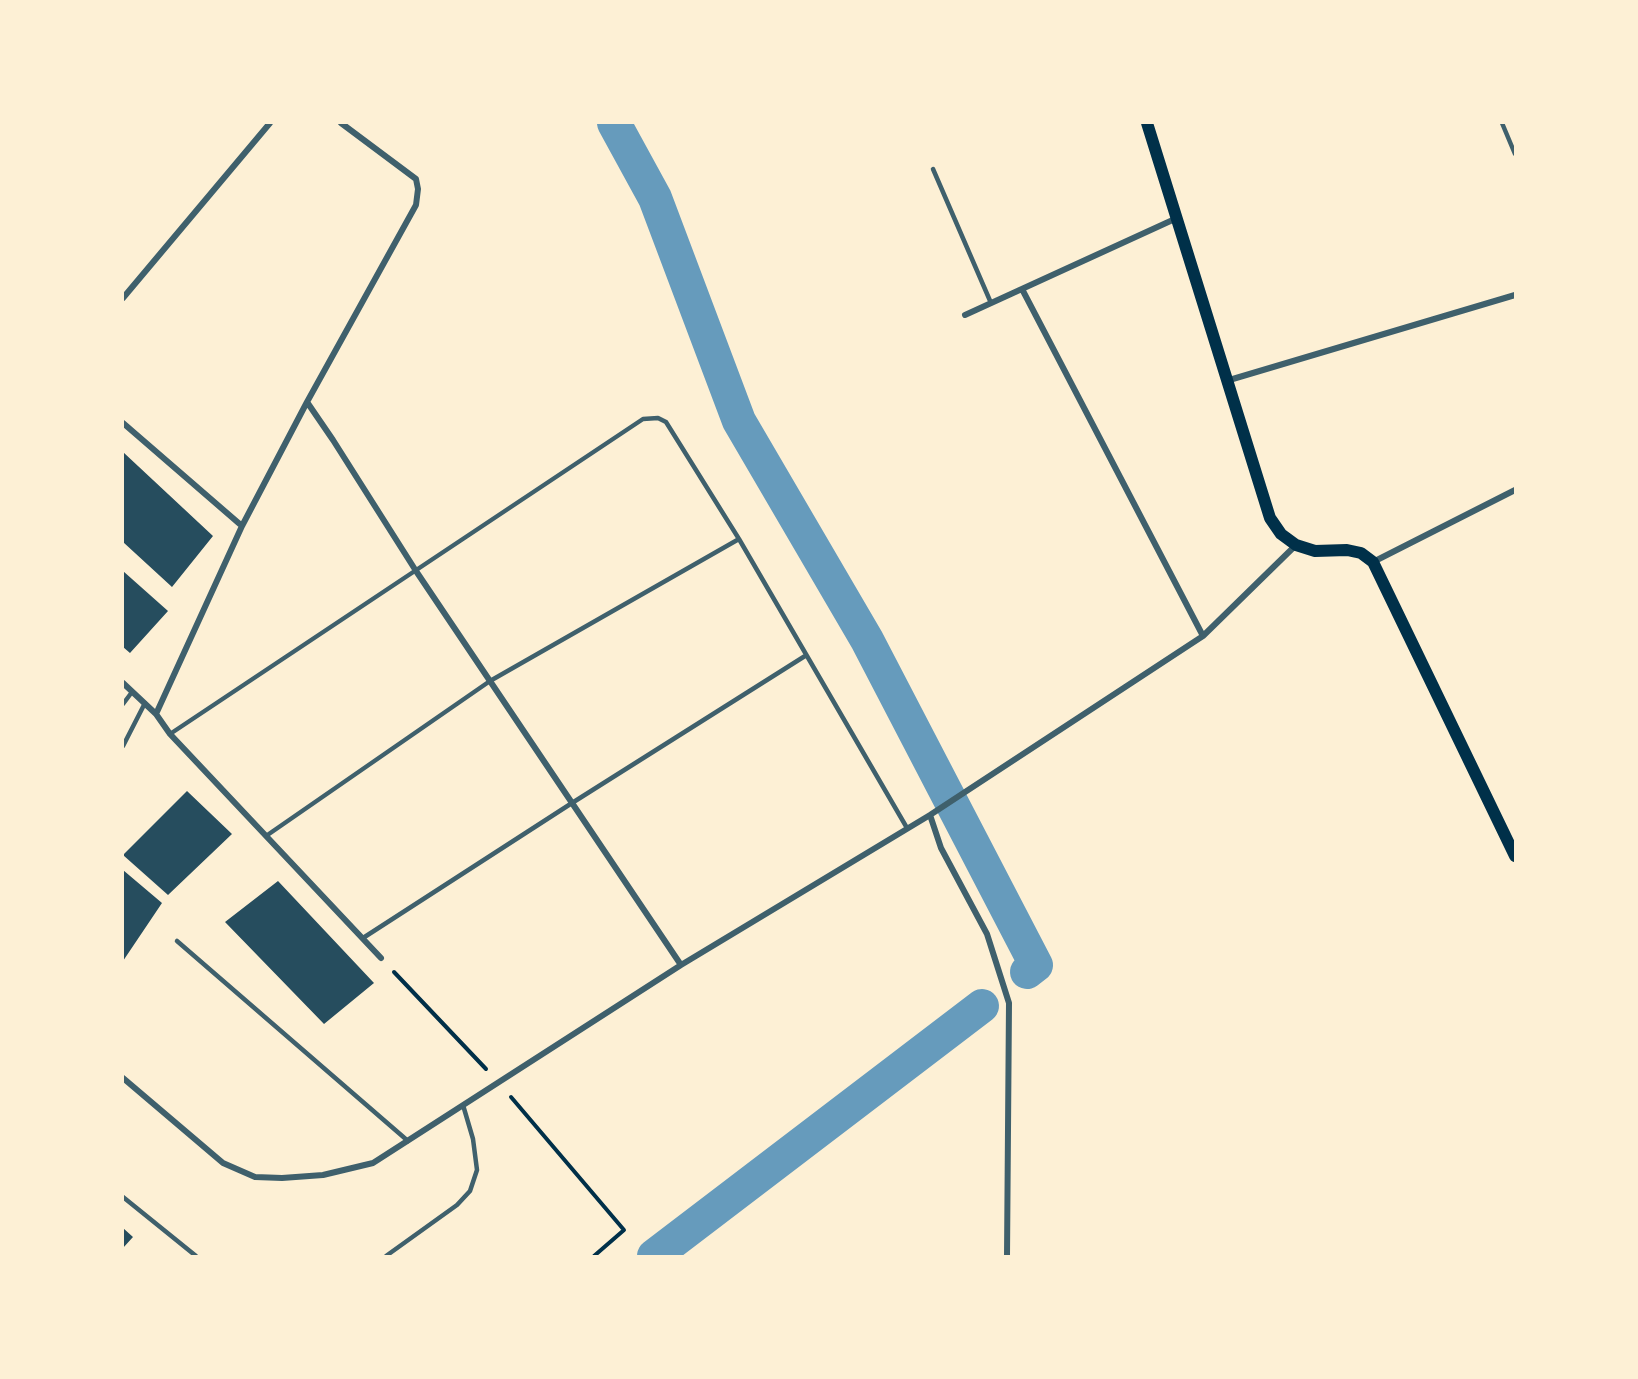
<!DOCTYPE html>
<style>
body{margin:0}
#map{position:relative;width:1638px;height:1379px;overflow:hidden;background:#fdf0d5;font-family:"Titillium Web",sans-serif}
canvas{display:block}
.frame{position:absolute;inset:0;border:124px solid #fdf0d5;pointer-events:none}
</style>
<div id="map">
<canvas width="1638" height="1379"></canvas>
<div class="frame"></div>
</div>
<script>
const g = document.querySelector('canvas').getContext('2d');
g.lineJoin = 'round';
function toPath(rows) {
  const path = new Path2D();
  for (const r of rows) {
    path.moveTo(r[0], r[1]);
    for (let i = 2; i < r.length; i += 2) path.lineTo(r[i], r[i + 1]);
  }
  return path;
}
function trace(path, color, width, dash) {
  g.strokeStyle = color;
  g.lineWidth = width;
  g.lineCap = dash ? 'butt' : 'round';
  g.setLineDash(dash || []);
  g.stroke(path);
}
function fill(path, color) {
  g.fillStyle = color;
  g.fill(path, 'evenodd');
}
const canal = toPath([
 [614,123,655,198,739,421,867,640,1036,965,1027,972],
 [654,1256,982,1006]
]);
const building = toPath([
 [123,452,213,536,172,587,123,542],
 [123,571,168,611,130,653,123,647],
 [187,791,232,834,168,895,123,855],
 [123,870,162,903,123,961],
 [278,881,374,983,324,1024,225,922],
 [123,1228,133,1237,123,1248]
]);
const path = toPath([
 [394,972,486,1069],
 [511,1097,624,1230,594,1256]
]);
const service = toPath([
 [1502,123,1515,154],
 [933,169,991,303],
 [123,704,132,692],
 [170,734,643,419,658,418,666,422,739,539,907,828],
 [123,746,145,703],
 [266,836,490,681,739,539],
 [363,938,572,803,805,656],
 [177,941,408,1141],
 [123,1197,196,1256],
 [386,1256,457,1205,470,1191,477,1170,473,1139,463,1105]
]);
const minor = toPath([
 [1022,289,1203,636],
 [123,298,270,123],
 [965,315,1177,218],
 [1226,381,1515,295],
 [307,402,333,440,416,571,681,965],
 [123,423,242,526],
 [1373,562,1515,490],
 [123,683,156,714,170,734,381,958],
 [156,714,242,526,307,402,416,205,418,189,416,179,341,123],
 [930,815,941,848,987,934,1009,1003,1007,1256],
 [123,1078,223,1163,255,1177,282,1178,323,1175,373,1163,681,965,930,815,1203,636,1296,545]
]);
const secondary = toPath([
 [1147,123,1270,518,1281,534,1296,545,1315,551,1347,550,1361,553,1373,562,1515,856]
]);
trace(canal, '#669bbc', 34);
fill(building, '#264d5e');
trace(path, '#003049', 4);
trace(service, '#3f606c', 4.5);
trace(minor, '#3f606c', 6);
trace(secondary, '#003049', 12);
</script>
